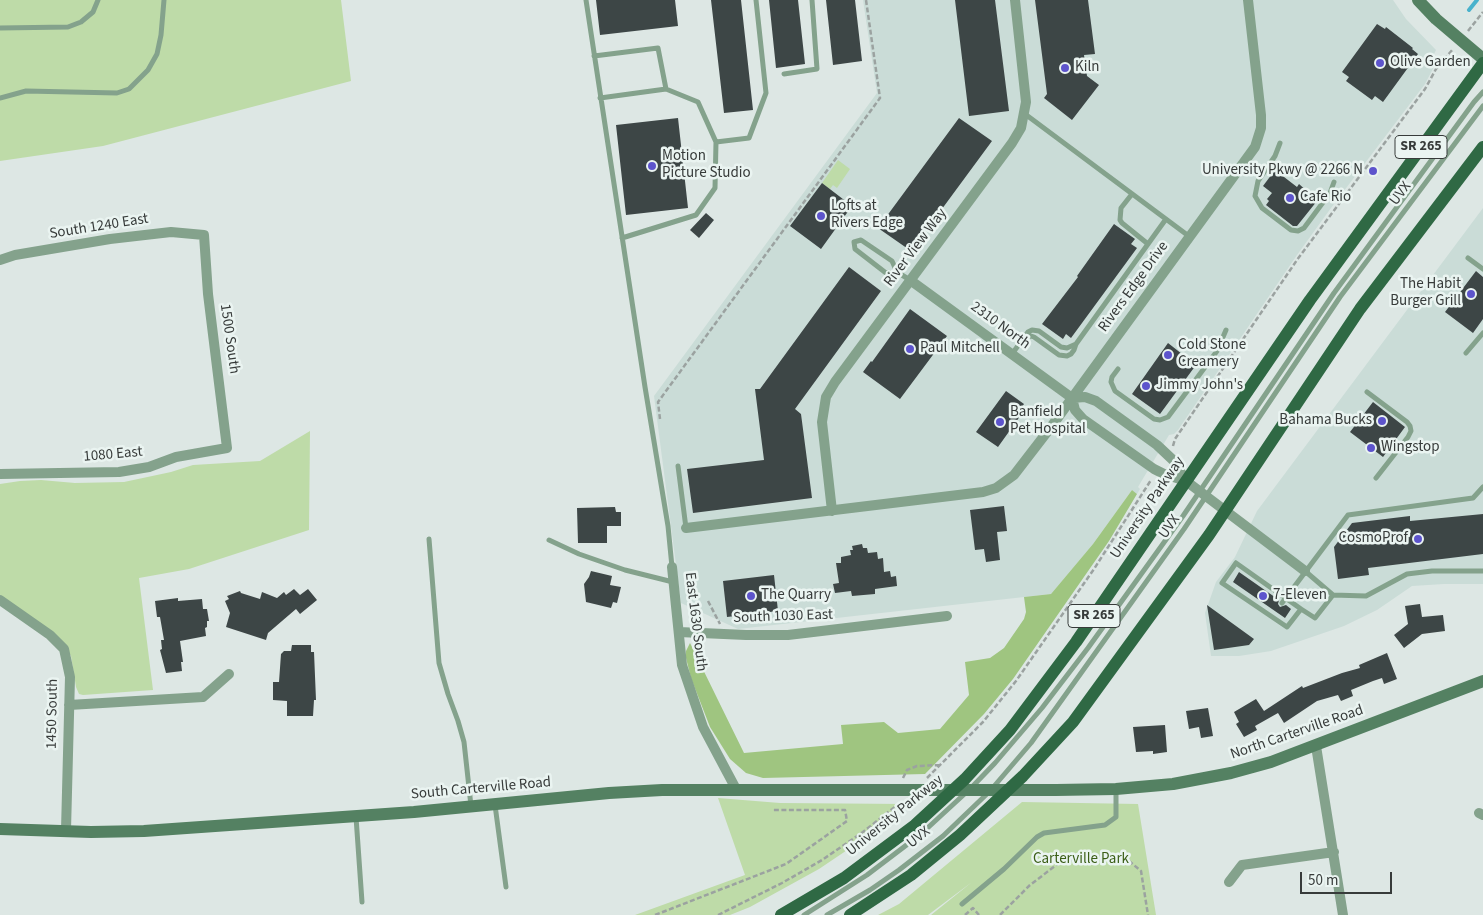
<!DOCTYPE html>
<style>
body{margin:0}
#map{position:relative;width:1483px;height:915px;overflow:hidden;background:#dde7e4;font-family:"Source Sans 3",sans-serif}
canvas{display:block}
.scale{position:absolute;left:1300px;top:872px;width:92px;height:22px;box-sizing:border-box;border:2px solid #373b3a;border-top:0;padding-left:6px;font-size:15px;line-height:18px;white-space:nowrap;color:#373b3a;-webkit-text-stroke:4px #eaf4f1;paint-order:stroke}
</style>
<div id="map">
<canvas width="1483" height="915"></canvas>
<div class="scale">50 m</div>
</div>
<script>
const g = document.querySelector('canvas').getContext('2d');
g.lineJoin = 'round';
function fill(path, color) {
  g.fillStyle = color;
  g.fill(path, 'evenodd');
}
function toPath(rows) {
  const path = new Path2D();
  for (const r of rows) {
    path.moveTo(r[0], r[1]);
    for (let i = 2; i < r.length; i += 2) path.lineTo(r[i], r[i + 1]);
  }
  return path;
}
function trace(path, color, width, dash) {
  g.strokeStyle = color;
  g.lineWidth = width;
  g.lineCap = dash ? 'butt' : 'round';
  g.setLineDash(dash || []);
  g.stroke(path);
}
function label(font, color, halo, rows, align = 'center') {
  g.font = font + ' "Source Sans 3",sans-serif';
  g.lineWidth = 5;
  g.setLineDash([]);
  g.textBaseline = 'middle';
  g.strokeStyle = halo;
  g.fillStyle = color;
  for (const [text, x, y, turn = 0] of rows) {
    g.save();
    g.translate(x, y);
    g.rotate((+turn || 0) * Math.PI / 180);
    g.textAlign = isNaN(turn) ? turn : align;
    if (halo) g.strokeText(text, 0, 0);
    g.fillText(text, 0, 0);
    g.restore();
  }
}
const built = toPath([
 [863,0,1393,0,1406,19,1436,50,1433,56,1438,59,1425,84,1331,208,1297,255,1178,430,1174,434,1169,435,1138,487,1140,489,1137,494,1132,490,1093,544,1051,594,738,629,681,603,654,396,877,93],
 [1483,208,1483,584,1444,584,1412,586,1377,610,1344,626,1271,651,1239,656,1211,656,1205,613,1216,582,1235,557,1257,511]
]);
const green = toPath([
 [0,0,341,0,351,81,103,146,0,161],
 [838,160,850,169,837,188,833,185,830,189,822,183],
 [310,431,309,530,189,569,139,578,153,690,83,695,79,694,76,687,71,656,61,641,51,631,0,595,0,484,20,481,41,480,75,483,124,482,171,472,193,465,260,461],
 [718,798,780,803,906,804,871,834,819,869,750,907,730,915,635,915,745,875],
 [1022,802,1138,804,1156,915,931,915,972,882,928,915,878,915,899,904]
]);
const forest = toPath([
 [1132,490,1137,494,1109,541,1013,679,984,714,925,774,763,778,746,773,730,759,710,727,691,678,686,658,686,651,690,643,744,753,843,744,841,725,884,722,898,733,940,729,969,695,965,662,990,658,1004,648,1024,619,1026,612,1024,597,1051,594,1093,544]
]);
const stream = toPath([
 [1469,10,1477,0]
]);
const building = toPath([
 [596,0,675,0,678,26,600,35],
 [711,0,741,0,753,110,724,113],
 [769,0,798,0,805,64,776,68],
 [826,0,855,0,862,61,833,65],
 [955,0,995,0,1009,111,969,116],
 [1035,0,1088,0,1095,54,1084,55,1087,76,1099,85,1072,120,1044,98,1047,94],
 [1377,24,1385,29,1386,27,1413,48,1412,49,1418,54,1383,102,1375,96,1372,100,1346,81,1349,77,1342,72],
 [678,118,688,208,626,215,616,125],
 [959,118,992,141,911,251,878,228],
 [1275,170,1297,187,1299,184,1308,192,1307,194,1317,201,1297,226,1293,226,1266,205,1269,201,1267,199,1272,193,1263,186],
 [822,183,852,206,821,249,790,226],
 [706,213,714,220,699,238,690,230],
 [1114,224,1135,239,1131,244,1137,248,1071,338,1066,334,1063,339,1042,324,1078,277,1077,276],
 [849,267,881,291,795,409,801,414,812,498,693,513,687,469,764,460,755,389,760,389],
 [1476,271,1483,277,1483,319,1473,333,1445,312],
 [910,309,947,336,900,399,863,372,871,361,872,362],
 [1168,343,1196,365,1160,414,1132,394],
 [1006,391,1024,404,1020,410,1023,412,998,447,976,432],
 [1373,402,1405,427,1383,457,1350,432],
 [1004,506,1007,531,997,532,1000,560,986,562,984,549,975,550,970,510],
 [615,507,616,512,621,512,621,526,607,526,607,543,578,543,577,508],
 [1483,514,1483,554,1368,568,1369,575,1338,579,1334,547,1352,523,1410,516,1410,521],
 [862,544,863,548,867,548,868,553,877,552,878,559,883,558,884,572,890,571,891,577,896,576,897,586,875,589,875,594,852,596,851,591,835,593,833,584,839,583,836,563,841,563,841,557,851,555,850,550,853,550,852,546],
 [591,571,612,576,610,585,621,587,617,603,613,602,611,608,586,602,584,584,589,577],
 [1239,572,1279,600,1278,604,1280,607,1286,605,1291,609,1285,618,1233,582],
 [774,575,778,611,727,617,723,581],
 [294,589,300,595,308,589,317,600,300,614,296,609,268,633,266,640,226,627,230,613,225,601,229,599,227,596,240,591,241,593,260,599,262,592,277,598,284,592,286,595],
 [178,598,178,601,202,599,203,609,207,609,209,621,207,621,207,627,205,628,206,636,180,641,183,662,181,662,182,671,166,673,160,650,162,649,161,640,164,640,160,617,157,617,155,601],
 [1420,604,1422,617,1443,615,1445,631,1422,634,1404,648,1394,635,1408,624,1405,606],
 [1207,605,1254,639,1249,645,1214,650],
 [292,645,311,645,311,652,314,652,316,700,314,700,313,716,287,716,287,701,273,700,273,682,279,682,281,654,284,651,291,651],
 [1387,653,1397,679,1384,684,1382,678,1373,681,1351,690,1353,696,1341,701,1338,695,1317,701,1284,723,1278,713,1255,726,1257,730,1244,737,1236,724,1239,722,1234,712,1256,699,1264,711,1302,686,1303,688,1342,673,1360,668,1359,665],
 [1208,708,1213,736,1201,738,1199,727,1189,729,1186,711],
 [1165,725,1167,752,1153,754,1153,751,1136,752,1133,727]
]);
const path = toPath([
 [1468,31,1483,12],
 [660,419,658,402,880,98,866,0],
 [1173,446,1175,439,1297,260,1425,89,1436,69,1453,49],
 [708,601,720,624],
 [903,778,907,770,917,766,941,765],
 [927,778,983,722,1016,681,1094,569,1151,480],
 [655,915,786,864,847,821,845,810,773,810],
 [718,915,782,883,822,860,863,832,901,802],
 [965,915,973,908,979,915],
 [1000,915,1030,885,1059,863,1082,857,1111,856,1129,861,1141,871,1148,915]
]);
const lane = toPath([
 [586,0,645,387,668,526,672,567],
 [0,28,68,27,81,22,93,12,98,0],
 [594,56,658,48,666,89],
 [784,74,817,69,812,0],
 [0,98,26,91,117,93,129,89,148,70,157,54,161,35,164,0],
 [600,98,666,89,698,102,716,142,749,138,766,93,756,0],
 [1025,114,1190,237],
 [1280,143,1275,156,1258,181,1255,196,1262,208,1291,230,1298,231,1304,228,1330,193,1334,182],
 [1132,194,1121,208,1120,220,1122,223,1148,244],
 [622,238,696,215,715,188,716,142],
 [1468,258,1483,269],
 [897,272,886,273,855,249,854,242,861,240,892,261,897,272,910,280],
 [1024,337,1031,336,1034,337,1059,355,1067,356,1071,354,1074,350,1076,344,1166,219],
 [1466,353,1483,333],
 [1012,354,1028,332,1032,330,1039,331,1061,347,1067,348,1076,344],
 [1118,369,1112,377,1111,382,1115,391,1154,419,1160,420,1168,417,1217,351,1226,330],
 [1367,392,1407,422,1410,426,1411,431,1408,437,1376,478],
 [678,466,686,528],
 [429,539,439,663,448,694,458,721,464,742,471,806],
 [549,540,579,554,625,570,673,582],
 [1236,563,1301,609,1287,627,1222,583,1236,563],
 [1305,571,1333,595,1366,596,1407,574,1432,571,1483,571],
 [1282,603,1348,515,1473,498,1483,487],
 [1301,609,1315,618,1333,595],
 [495,805,506,887],
 [356,817,362,902],
 [962,904,1004,869,1037,837,1044,833,1105,825,1116,817,1116,789],
 [804,915,867,875,921,834,971,788,995,763,1042,708,1088,648,1183,516,1334,293,1474,102,1483,92],
 [827,915,870,890,899,870,943,836,990,791,1031,743,1184,529,1340,297,1483,106]
]);
const street = toPath([
 [0,260,15,255,110,239,171,232,204,235,208,294,227,448,176,457,149,467,119,472,0,474],
 [910,280,1072,398,1085,397,1096,401,1157,445,1174,461,1186,481],
 [1072,398,1075,410,1083,419,1154,469,1164,474,1186,481,1305,571],
 [832,511,822,422,826,397,835,382,1012,143,1021,128,1026,102,1015,0],
 [686,528,983,492,996,488,1014,475,1051,427,1255,147,1261,128,1261,115,1248,0],
 [672,567,682,665,703,727,736,789],
 [0,600,50,635,64,649,70,677,66,830],
 [679,632,746,635,788,635,947,616],
 [69,705,203,697,229,674],
 [1316,746,1343,915],
 [1479,813,1483,815],
 [1229,882,1242,865,1334,852]
]);
const secondary = toPath([
 [1418,0,1436,19,1483,59],
 [0,829,91,832,144,831,414,812,609,793,662,790,1056,790,1116,789,1173,784,1231,773,1271,762,1483,681]
]);
const primary = toPath([
 [781,915,844,878,915,825,965,779,1010,730,1076,642,1310,300,1483,63],
 [850,915,911,875,960,835,1023,776,1073,722,1209,535,1360,309,1483,147]
]);
const markers = [
 [1380,63,5,"#5d54cc"],
 [1065,68,5,"#5d54cc"],
 [652,166,5,"#5d54cc"],
 [1373,171,5,"#5d54cc"],
 [1290,198,5,"#5d54cc"],
 [821,216,5,"#5d54cc"],
 [1471,294,5,"#5d54cc"],
 [910,349,5,"#5d54cc"],
 [1168,355,5,"#5d54cc"],
 [1146,386,5,"#5d54cc"],
 [1382,421,5,"#5d54cc"],
 [1000,422,5,"#5d54cc"],
 [1371,448,5,"#5d54cc"],
 [1418,539,5,"#5d54cc"],
 [751,596,5,"#5d54cc"],
 [1263,596,5,"#5d54cc"]
];
const shields = [
 [1421,147,52],
 [1094,616,52]
];
const shieldNames = [
 ["SR 265",1421,147],
 ["SR 265",1094,616]
];
const poiNames = [
 ["Olive Garden",1390,63],
 ["Kiln",1075,68],
 ["Motion",662,157],
 ["Picture Studio",662,174],
 ["University Pkwy @ 2266 N",1363,171,"right"],
 ["Cafe Rio",1300,198],
 ["Lofts at",831,207],
 ["Rivers Edge",831,224],
 ["The Habit",1461,285,"right"],
 ["Burger Grill",1461,302,"right"],
 ["Cold Stone",1178,346],
 ["Creamery",1178,363],
 ["Paul Mitchell",920,349],
 ["Jimmy John's",1156,386],
 ["Banfield",1010,413],
 ["Pet Hospital",1010,430],
 ["Bahama Bucks",1372,421,"right"],
 ["Wingstop",1381,448],
 ["CosmoProf",1408,539,"right"],
 ["The Quarry",761,596],
 ["7-Eleven",1273,596]
];
const streetNames = [
 ["UVX",1401,194,-53],
 ["South 1240 East",99,227,-9],
 ["River View Way",916,248,-53],
 ["Rivers Edge Drive",1134,287,-54],
 ["2310 North",1000,326,36],
 ["1500 South",229,339,82],
 ["1080 East",113,455,-5],
 ["University Parkway",1148,508,-56],
 ["UVX",1170,527,-55],
 ["South 1030 East",783,617,-2],
 ["East 1630 South",695,622,83],
 ["1450 South",53,714,-89],
 ["North Carterville Road",1297,733,-19],
 ["South Carterville Road",481,789,-5],
 ["University Parkway",895,816,-39],
 ["UVX",919,838,-38]
];
const parkNames = [
 ["Carterville Park",1081,860]
];
fill(built, '#cadcd7');
fill(green, '#bedba8');
fill(forest, '#9fc580');
trace(stream, '#49b2cc', 4);
fill(building, '#3d4646');
trace(path, '#9ba2a0', 2.5, [5, 2.5]);
trace(lane, '#84a28c', 5);
trace(street, '#84a28c', 10);
trace(secondary, '#548162', 12);
trace(primary, '#2f6944', 12);
for (const [x, y, r, color] of markers) {
  const dot = new Path2D();
  dot.arc(x, y, r, 0, 2 * Math.PI);
  g.fillStyle = color;
  g.fill(dot);
  trace(dot, '#eaf4f1', 2);
}
for (const [x, y, w] of shields) {
  const box = new Path2D();
  box.roundRect(x - w / 2, y - 11.5, w, 23, 4);
  g.fillStyle = '#eaf4f1';
  g.fill(box);
  trace(box, '#373b3a', 1);
}
label('bold 14px', '#373b3a', null, shieldNames);
label('15px', '#373b3a', '#eaf4f1', poiNames, 'left');
label('15px', '#373b3a', '#eaf4f1', streetNames);
label('15px', '#3b5e17', '#eaf4f1', parkNames);
</script>
